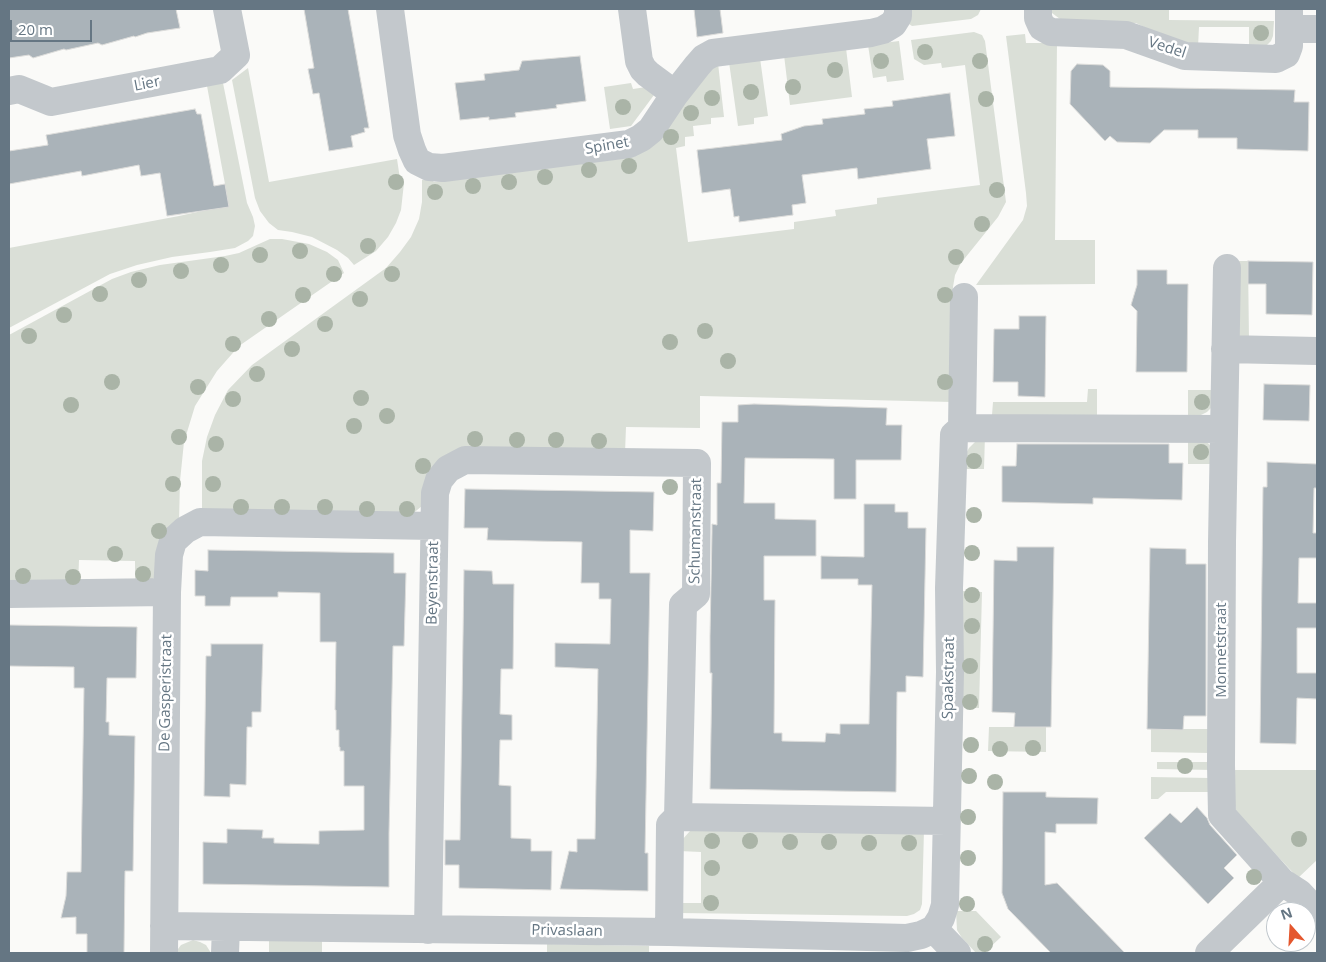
<!DOCTYPE html>
<style>
body{margin:0}
#map{position:relative;width:1326px;height:962px;overflow:hidden;background:#fafaf8;font-family:"Open Sans",sans-serif}
canvas{display:block}
.frame{position:absolute;inset:0;border:10px solid #657683;pointer-events:none}
.north{position:absolute;left:1266px;top:902px;width:50px;height:50px;box-sizing:border-box;background:#fff;border:1px solid #c1c8cd;border-radius:50%;rotate:341deg;font-size:14px;font-weight:700;line-height:20px;text-align:center;color:#657683}
.north::after{content:'';display:block;margin:auto;width:18px;height:22px;background:#e4572e;clip-path:polygon(50% 0,100% 100%,50% 72%,0 100%)}
.scale{position:absolute;left:10px;top:20px;width:82px;height:22px;box-sizing:border-box;border:2px solid #657683;border-top:0;padding-left:6px;font-size:15px;line-height:18px;white-space:nowrap;color:#657683;-webkit-text-stroke:4px #fff;paint-order:stroke}
</style>
<div id="map">
<canvas width="1326" height="962"></canvas>
<div class="frame"></div>
<div class="north">N</div>
<div class="scale">20 m</div>
</div>
<script>
const g = document.querySelector('canvas').getContext('2d');
g.lineJoin = 'round';
function fill(path, color) {
  g.fillStyle = color;
  g.fill(path, 'evenodd');
}
function toPath(rows) {
  const path = new Path2D();
  for (const r of rows) {
    path.moveTo(r[0], r[1]);
    for (let i = 2; i < r.length; i += 2) path.lineTo(r[i], r[i + 1]);
  }
  return path;
}
function trace(path, color, width, dash) {
  g.strokeStyle = color;
  g.lineWidth = width;
  g.lineCap = dash ? 'butt' : 'round';
  g.setLineDash(dash || []);
  g.stroke(path);
}
function label(font, color, halo, rows, align = 'center') {
  g.font = font + ' "Open Sans",sans-serif';
  g.lineWidth = 5;
  g.setLineDash([]);
  g.textBaseline = 'middle';
  g.strokeStyle = halo;
  g.fillStyle = color;
  for (const [text, x, y, turn = 0] of rows) {
    g.save();
    g.translate(x, y);
    g.rotate((+turn || 0) * Math.PI / 180);
    g.textAlign = isNaN(turn) ? turn : align;
    if (halo) g.strokeText(text, 0, 0);
    g.fillText(text, 0, 0);
    g.restore();
  }
}
const green = toPath([
 [908,9,981,9,978,15,971,19,912,26,909,24],
 [1050,9,1169,9,1169,20,1274,21,1273,36,1271,41,1266,46,1249,48,1249,27,1199,27,1198,47,1183,47,1136,23,1067,23,1060,19,1052,13],
 [974,32,982,35,985,41,1006,202,998,217,961,263,955,275,953,287,952,402,700,396,700,428,626,427,625,453,471,449,422,506,411,515,203,512,202,508,202,461,207,437,215,415,228,390,252,365,386,268,400,252,411,237,419,219,422,202,422,180,431,179,434,182,633,155,709,69,718,63,724,117,711,118,711,124,693,126,694,136,685,137,685,146,676,148,688,242,794,229,794,222,836,216,835,210,877,204,877,198,980,185,965,65,942,68,941,63,924,65,914,59,911,40],
 [1025,34,1026,43,1057,43,1055,240,1095,240,1095,284,976,285,1023,220,1027,206,1026,193,1006,36],
 [899,41,904,80,887,82,886,76,873,78,868,45],
 [846,48,852,97,790,105,784,55],
 [760,58,768,116,754,118,754,124,738,126,729,62],
 [248,68,269,182,397,159,400,179,404,183,401,210,396,223,388,237,376,251,354,265,348,258,337,250,312,237,292,232,278,230,269,223,260,211,255,198,232,80],
 [223,83,247,203,253,217,255,226,253,236,248,241,235,248,210,252,172,257,137,265,110,274,9,328,9,248,179,216,211,209,225,184,207,86],
 [631,83,633,89,646,87,654,95,631,126,610,129,604,87],
 [270,239,282,239,309,244,327,252,338,260,344,273,239,346,217,371,195,406,184,442,180,481,179,523,154,578,145,584,135,586,135,561,79,560,78,586,9,585,9,335,112,279,131,272,160,265,225,256,239,253],
 [1237,261,1248,261,1249,340,1237,340],
 [1088,389,1097,389,1097,415,992,415,993,402,1087,402],
 [1188,390,1217,390,1215,404,1207,412,1197,417,1188,417],
 [985,435,984,469,964,469,964,457,969,448,977,440],
 [1188,439,1202,440,1208,443,1213,449,1215,464,1188,464],
 [962,591,982,592,979,708,959,707],
 [989,727,1046,727,1046,752,988,751],
 [1151,729,1210,729,1210,753,1151,752],
 [1157,762,1214,762,1214,770,1157,769],
 [1230,770,1317,770,1317,860,1298,878,1236,812],
 [1151,777,1210,778,1210,792,1166,792,1158,799,1151,799],
 [701,826,924,830,922,904,920,910,914,914,907,916,679,913,679,903,701,903,701,852,679,851,682,840,690,831],
 [956,911,976,911,1001,937,984,953,976,953,962,938,957,930],
 [193,940,200,942,206,945,211,953,175,953,181,945],
 [269,940,322,941,322,953,269,953],
 [547,944,649,946,649,953,547,953]
]);
const building = toPath([
 [9,9,176,9,180,28,147,33,135,37,134,36,102,45,98,43,66,50,64,49,33,58,29,55,9,58,9,9],
 [304,9,348,9,369,128,364,128,365,132,351,136,353,147,329,151,319,93,313,94,308,69,314,68,304,9],
 [694,9,720,9,723,33,697,37,694,9],
 [580,56,586,101,556,105,557,108,515,113,516,117,489,120,489,117,460,120,455,83,485,80,484,74,519,70,522,61,580,56],
 [1077,64,1103,65,1110,71,1110,87,1295,90,1294,102,1309,102,1308,151,1237,149,1237,138,1198,138,1198,130,1164,130,1150,143,1117,142,1110,136,1105,141,1070,104,1071,71,1077,64],
 [950,93,955,136,927,139,931,169,858,179,857,168,802,175,806,203,792,205,793,215,739,222,739,216,734,217,730,189,702,193,697,150,782,140,781,134,804,126,823,124,822,119,865,114,864,109,893,106,892,101,950,93],
 [195,109,197,114,201,114,214,186,225,184,229,207,167,216,160,173,141,176,139,165,82,176,81,171,9,184,9,151,48,145,46,135,195,109],
 [1248,261,1313,262,1312,315,1266,314,1266,284,1248,284,1248,261],
 [1137,270,1167,270,1167,284,1188,284,1187,372,1136,372,1137,311,1131,305,1137,285,1137,270],
 [1019,316,1046,316,1045,397,1018,396,1018,382,993,382,994,329,1019,329,1019,316],
 [1264,384,1310,385,1309,421,1263,420,1264,384],
 [754,404,887,408,886,425,902,425,901,460,856,460,856,499,834,499,834,459,745,458,744,503,775,503,775,519,816,520,816,556,764,556,764,600,775,600,774,733,782,733,782,741,825,742,826,733,840,734,840,724,869,724,872,585,858,585,858,579,821,579,821,556,864,557,864,504,895,504,895,512,908,512,908,528,926,528,923,677,906,676,906,692,897,692,896,792,710,789,712,673,710,673,710,636,712,532,712,524,717,525,717,483,721,483,722,422,738,422,738,405,754,404],
 [1017,444,1169,444,1169,463,1183,463,1182,500,1093,498,1093,504,1002,502,1002,466,1016,466,1017,444],
 [1267,462,1317,464,1317,488,1314,488,1313,533,1317,533,1317,558,1299,558,1298,603,1317,603,1317,628,1297,628,1297,673,1317,673,1317,699,1297,698,1296,744,1260,743,1263,487,1267,487,1267,462],
 [465,489,654,492,653,531,630,530,630,573,650,573,645,853,648,853,648,891,560,889,569,851,577,852,577,839,595,839,598,669,555,667,555,643,610,644,611,599,599,599,599,583,581,583,582,542,487,540,488,528,464,528,465,489],
 [1017,547,1054,547,1051,727,1014,727,1015,713,992,712,994,560,1017,561,1017,547],
 [1150,548,1186,549,1186,564,1206,564,1206,716,1184,716,1183,730,1147,729,1150,548],
 [208,550,394,553,394,573,406,573,404,646,393,646,389,833,389,887,203,884,203,842,227,843,227,829,263,830,262,838,274,838,274,843,319,844,319,831,364,830,364,786,344,786,344,751,340,751,340,747,339,747,339,730,336,730,336,710,335,710,336,642,320,642,320,593,278,592,278,597,231,597,230,606,205,606,205,596,195,596,195,570,208,571,208,550],
 [464,570,492,571,493,584,514,584,513,669,501,669,500,714,512,715,512,740,500,740,499,785,511,786,511,838,531,839,531,851,552,851,551,890,459,888,459,865,445,865,445,840,460,840,464,570],
 [9,625,137,627,136,678,107,678,106,722,109,722,109,735,135,736,133,871,125,871,124,953,87,953,87,934,76,934,76,917,61,918,66,896,67,872,81,872,84,688,74,688,74,667,9,666,9,625],
 [211,644,263,644,261,712,252,712,252,727,247,727,246,785,230,784,230,797,204,796,206,656,211,656,211,644],
 [1003,792,1046,792,1046,797,1098,798,1097,824,1056,824,1056,833,1045,832,1045,885,1057,883,1125,953,1051,953,1008,909,1002,893,1003,792],
 [1197,807,1207,818,1210,825,1237,855,1224,868,1234,878,1208,904,1144,838,1170,813,1181,823,1197,807]
]);
const minor = toPath([
 [390,9,407,135,412,150,417,161,429,167,443,168,629,144,641,138,651,130,675,94,697,66,704,58,713,53,871,33,883,30,893,24,898,16,898,9],
 [632,9,639,61,643,69,648,74,675,94],
 [1038,9,1038,18,1042,27,1051,32,1126,35,1185,56,1276,59,1286,54,1289,46,1289,9],
 [1289,29,1317,29],
 [9,91,19,89,51,102,220,70,236,55,227,9],
 [1227,268,1222,542,1221,765,1222,815,1282,882,1299,893,1317,912],
 [1225,349,1317,351],
 [962,428,964,297],
 [9,594,167,592],
 [678,817,946,821],
 [164,926,669,932,907,938,921,935,934,929,957,953],
 [934,929,941,918,945,905,950,672,949,588,954,435,962,428,1224,429],
 [428,930,435,493,439,480,448,469,465,460,697,463,696,594,683,605,678,817,670,825,669,932],
 [164,953,167,592,169,555,173,541,185,530,200,522,434,526],
 [225,953,226,927],
 [1209,953,1282,882]
]);
const trees = [
 [1261,33],
 [925,52],
 [881,61],
 [980,61],
 [835,70],
 [793,87],
 [751,92],
 [712,98],
 [986,99],
 [623,107],
 [691,113],
 [671,137],
 [629,166],
 [589,170],
 [545,177],
 [396,182],
 [509,182],
 [473,186],
 [997,190],
 [435,192],
 [982,224],
 [368,246],
 [300,251],
 [260,255],
 [956,257],
 [221,265],
 [181,271],
 [334,274],
 [392,274],
 [139,280],
 [100,294],
 [303,295],
 [945,295],
 [360,299],
 [64,315],
 [269,319],
 [325,324],
 [705,331],
 [29,336],
 [670,342],
 [233,344],
 [292,349],
 [728,361],
 [257,374],
 [112,382],
 [945,382],
 [198,387],
 [361,398],
 [233,399],
 [1202,402],
 [71,405],
 [387,416],
 [354,426],
 [179,437],
 [475,439],
 [517,440],
 [556,440],
 [599,441],
 [216,444],
 [1201,452],
 [974,461],
 [423,466],
 [173,484],
 [213,484],
 [670,487],
 [241,507],
 [282,507],
 [325,507],
 [367,509],
 [407,509],
 [974,515],
 [159,531],
 [972,553],
 [115,554],
 [143,574],
 [23,576],
 [73,577],
 [972,595],
 [972,626],
 [970,666],
 [970,702],
 [971,745],
 [1033,748],
 [1000,749],
 [1185,766],
 [969,776],
 [995,782],
 [968,817],
 [1299,839],
 [712,841],
 [750,841],
 [790,842],
 [829,842],
 [869,843],
 [909,843],
 [968,858],
 [712,868],
 [1254,877],
 [711,903],
 [967,904],
 [985,944]
];
const streetNames = [
 ["Vedel",1167,48,18],
 ["Lier",147,84,-11],
 ["Spinet",607,146,-10],
 ["Schumanstraat",696,531,-89],
 ["Beyenstraat",433,583,-89],
 ["Monnetstraat",1222,650,-90],
 ["Spaakstraat",949,678,-89],
 ["De Gasperistraat",166,693,-89],
 ["Privaslaan",567,931,1]
];
fill(green, '#dadfd7');
fill(building, '#aab3b9');
trace(building, '#dcdcda', 1);
trace(minor, '#c3c8cc', 28);
g.fillStyle = '#aab4a7';
for (const [x, y] of trees) {
  g.beginPath();
  g.arc(x, y, 8, 0, 2 * Math.PI);
  g.fill();
}
label('15px', '#657683', '#fff', streetNames);
</script>
